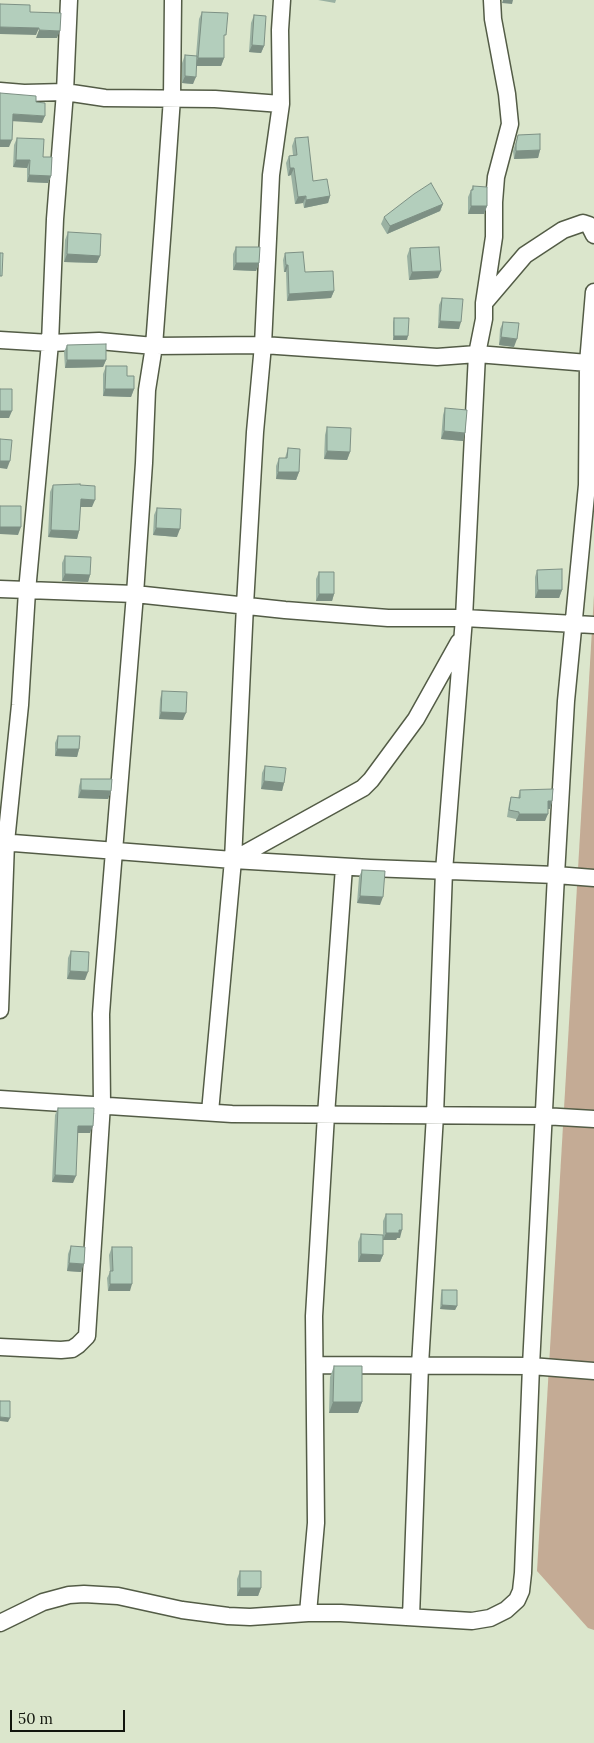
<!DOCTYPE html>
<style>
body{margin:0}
#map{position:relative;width:594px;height:1743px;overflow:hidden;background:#dbe6cc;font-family:Lora,serif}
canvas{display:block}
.scale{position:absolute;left:10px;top:1710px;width:115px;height:22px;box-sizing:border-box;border:2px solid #11150c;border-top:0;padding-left:6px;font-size:15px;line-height:18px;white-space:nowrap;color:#11150c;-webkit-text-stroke:4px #dbe6cc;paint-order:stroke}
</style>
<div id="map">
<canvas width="594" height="1743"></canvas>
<div class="scale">50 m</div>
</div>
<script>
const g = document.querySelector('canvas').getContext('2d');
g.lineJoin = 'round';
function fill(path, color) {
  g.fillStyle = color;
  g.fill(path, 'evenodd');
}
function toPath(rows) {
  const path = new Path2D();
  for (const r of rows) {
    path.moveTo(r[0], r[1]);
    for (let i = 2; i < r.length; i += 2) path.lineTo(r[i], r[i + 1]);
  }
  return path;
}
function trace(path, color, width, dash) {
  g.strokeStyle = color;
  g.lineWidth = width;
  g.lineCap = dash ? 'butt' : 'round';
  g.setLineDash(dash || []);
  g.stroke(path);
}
const green = toPath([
 [594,595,594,1630,588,1628,537,1571]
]);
const minor = toPath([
 [0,91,24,93,65,92,105,98,215,99,281,104],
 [485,302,525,255,563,230,583,223,589,225,594,235],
 [0,340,50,343,99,341,154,346,263,345,437,357,477,354,588,363],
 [0,589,135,594,285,610,388,618,464,618,594,625],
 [0,842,233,860,363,788,371,780,416,719,459,642],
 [233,860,370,868,556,875,594,878],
 [0,1010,6,842,20,705,27,591,50,343,55,219,65,92,69,0],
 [0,1099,232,1114,543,1116,594,1119],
 [210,1112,233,860,245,605,255,432,263,345,271,175,281,104,280,30,282,0],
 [0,1347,61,1350,72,1349,78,1345,87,1336,102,1104,101,1014,103,986,135,594,144,463,147,390,154,346,163,226,172,98,173,0],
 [315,1365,531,1366,594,1371],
 [308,1613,316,1523,314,1316,326,1115,344,867],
 [411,1617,420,1365,435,1115,444,871,464,618,477,354,484,319,484,303,494,237,494,202,496,177,510,124,507,94,493,19,492,0],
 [0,1623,43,1602,69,1595,84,1594,118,1596,182,1610,228,1616,250,1617,308,1613,341,1613,472,1621,490,1618,506,1610,517,1600,521,1591,523,1573,531,1366,556,875,566,701,587,485,588,363,594,292]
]);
const wall = toPath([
 [318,0,336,0,335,3],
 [202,12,224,41,224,58,221,66,196,66,193,84,182,83,182,63,185,55,196,56,199,19],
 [254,15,264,46,261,53,249,52,251,23],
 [518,135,540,150,538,158,514,159,513,151],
 [17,138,43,157,51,176,48,183,27,182,27,168,13,167,14,145],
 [295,138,313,181,330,196,328,203,304,208,303,203,295,204,291,175,288,176,286,163,289,156,293,155,292,146],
 [473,186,487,206,484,214,468,214,468,197],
 [443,204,440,211,387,234,381,224,384,217],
 [68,232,100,256,97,263,64,262,65,240],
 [236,247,259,263,256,271,233,270,233,254],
 [410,248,438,278,409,280,407,256],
 [285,253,305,272,334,291,331,298,287,301,286,272,284,272,283,260],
 [442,298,459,329,438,328,439,305],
 [394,318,407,340,393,340,393,322],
 [503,322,514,347,499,345,500,329],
 [67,345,106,360,103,367,65,368,64,352],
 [106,366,127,376,134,389,131,397,103,396,103,374],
 [445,408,463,441,441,439,443,415],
 [327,427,350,452,347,460,324,459,325,435],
 [288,448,299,472,296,480,276,479,276,466,279,458,285,458],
 [53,485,80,485,92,507,80,507,79,531,77,539,48,537,50,492],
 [157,508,177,537,153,535,154,515],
 [65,556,90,575,88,582,62,581,62,563],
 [537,570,562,590,559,598,535,598,535,577],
 [319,572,334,594,332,601,316,601,316,579],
 [162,691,183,720,159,719,160,699],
 [58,736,79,749,77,757,55,756,55,743],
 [265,766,284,783,282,791,261,789,262,773],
 [81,779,111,791,108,799,78,798,79,786],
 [520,790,552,801,550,809,548,809,545,821,516,821,516,819,507,817,509,804,511,797,518,798],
 [362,870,380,905,357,903,359,877],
 [71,951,85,980,67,979,68,958],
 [58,1108,90,1133,78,1133,73,1183,52,1182,55,1115],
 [386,1214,400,1238,397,1238,396,1240,383,1240,383,1221],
 [361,1234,383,1255,380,1262,358,1262,358,1242],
 [71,1246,81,1272,67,1271,68,1254],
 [112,1247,130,1291,108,1291,107,1278,110,1272,109,1255],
 [442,1290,457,1306,455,1310,440,1309,441,1294],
 [334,1366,362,1402,358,1413,329,1413,330,1377],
 [240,1571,261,1588,258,1596,237,1596,237,1579]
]);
const shadedWall = toPath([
 [503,0,513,0,512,4,502,3],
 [0,27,39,28,36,35,0,34],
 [39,30,60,31,57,38,36,38],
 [252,45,264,46,261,53,249,52],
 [198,58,224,58,221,66,195,66],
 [185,76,196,77,193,84,182,83],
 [13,114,45,116,42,123,10,121],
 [0,140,12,140,9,147,0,147],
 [540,150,538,158,514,159,516,151],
 [16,160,30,160,27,168,13,167],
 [290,168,294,168,291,175,288,176],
 [29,175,51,176,48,183,27,182],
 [306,196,303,203,295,204,298,197],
 [330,196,328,203,304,208,306,200],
 [443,204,440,211,387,234,390,226],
 [471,206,487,206,484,214,468,214],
 [67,254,100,256,97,263,64,262],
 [236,263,259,263,256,271,233,270],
 [286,265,288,265,286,272,284,272],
 [441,271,438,278,409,280,412,272],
 [334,291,331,298,287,301,289,294],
 [440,321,461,322,459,329,438,328],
 [394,336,408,336,407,340,393,340],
 [501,337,517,339,514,347,499,345],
 [67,360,106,360,103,367,65,368],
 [105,389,134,389,131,397,103,396],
 [0,411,12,411,9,418,0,418],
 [444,431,465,433,463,441,441,439],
 [327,451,350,452,347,460,324,459],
 [0,461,10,461,7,469,0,468],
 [278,472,299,472,296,480,276,479],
 [81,499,95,500,92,507,78,507],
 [0,527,21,527,18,535,0,534],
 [156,528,180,529,177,537,153,535],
 [51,530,79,531,77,539,48,537],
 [65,574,90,575,88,582,62,581],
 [538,590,562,590,559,598,535,598],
 [319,594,334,594,332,601,316,601],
 [161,712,186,713,183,720,159,719],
 [57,749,79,749,77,757,55,756],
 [264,781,284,783,282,791,261,789],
 [81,790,111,791,108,799,78,798],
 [548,801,552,801,550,809,545,809],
 [519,814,548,814,545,821,516,821],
 [360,896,383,897,380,905,357,903],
 [70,971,88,972,85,980,67,979],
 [78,1126,93,1126,90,1133,76,1133],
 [55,1175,76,1176,73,1183,52,1182],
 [399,1230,402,1230,400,1238,397,1238,396,1240,383,1240,386,1233],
 [361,1254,383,1255,380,1262,358,1262],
 [69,1263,84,1264,81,1272,67,1271],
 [110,1284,132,1284,130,1291,108,1291],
 [442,1305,457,1306,455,1310,440,1309],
 [333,1402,362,1402,358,1413,329,1413],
 [0,1417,10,1418,8,1422,0,1421],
 [240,1588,261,1588,258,1596,237,1596]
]);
const building = toPath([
 [0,4,30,5,30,12,61,13,60,31,39,30,39,28,0,27,0,4],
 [202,12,228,13,226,35,224,35,224,58,198,58,202,12],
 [254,15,266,16,264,46,252,45,254,15],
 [185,55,197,56,196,77,185,76,185,55],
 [0,93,36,96,36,102,45,103,45,116,13,114,12,140,0,140,0,93],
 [540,134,540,150,516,151,516,144,518,135,540,134],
 [308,137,313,181,327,179,330,196,306,200,306,196,298,197,294,168,290,168,289,156,297,155,295,138,308,137],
 [17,138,44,139,43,157,52,157,51,176,29,175,30,160,16,160,17,138],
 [431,183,443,204,390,226,384,217,414,194,431,183],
 [473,186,487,187,487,206,471,206,471,190,473,190,473,186],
 [68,232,101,234,100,256,67,254,68,232],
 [236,247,260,247,259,263,236,263,236,247],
 [439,247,441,271,412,272,410,248,439,247],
 [303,252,305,272,333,271,334,291,289,294,288,265,286,265,285,253,303,252],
 [0,253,3,253,2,276,0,276,0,253],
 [442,298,463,299,461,322,440,321,442,298],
 [394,318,409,318,408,336,394,336,394,318],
 [503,322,519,323,517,339,501,337,503,322],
 [106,344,106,360,67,360,67,345,106,344],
 [106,366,127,366,127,376,134,376,134,389,105,389,106,366],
 [0,389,12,389,12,411,0,411,0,389],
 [445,408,467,410,465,433,444,431,445,408],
 [327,427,351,428,350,452,327,451,327,427],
 [0,439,12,440,10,461,0,461,0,439],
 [288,448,300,449,299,472,278,472,279,458,287,458,288,448],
 [80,484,80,485,95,486,95,500,81,499,79,531,51,530,53,485,80,484],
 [0,506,21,506,21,527,0,527,0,506],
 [157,508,181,509,180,529,156,528,157,508],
 [65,556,91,557,90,575,65,574,65,556],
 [562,569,562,590,538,590,537,570,562,569],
 [319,572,334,572,334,594,319,594,319,572],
 [162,691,187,692,186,713,161,712,162,691],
 [58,736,80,736,79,749,57,749,58,736],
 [265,766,286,768,284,783,264,781,265,766],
 [81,779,112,779,111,791,81,790,81,779],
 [553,789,552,801,548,801,548,814,519,814,519,812,509,810,511,797,520,798,520,790,553,789],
 [362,870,385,871,383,897,360,896,362,870],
 [71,951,89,952,88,972,70,971,71,951],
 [58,1108,94,1108,93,1126,78,1126,76,1176,55,1175,58,1108],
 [386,1214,402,1214,402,1230,399,1230,399,1233,386,1233,386,1214],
 [361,1234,383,1235,383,1255,361,1254,361,1234],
 [71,1246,85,1247,84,1264,69,1263,71,1246],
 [112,1247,132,1247,132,1284,110,1284,110,1271,113,1271,112,1247],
 [442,1290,457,1290,457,1306,442,1305,442,1290],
 [334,1366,362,1366,362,1402,333,1402,334,1366],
 [0,1401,10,1401,10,1418,0,1417,0,1401],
 [240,1571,261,1571,261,1588,240,1588,240,1571]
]);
fill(green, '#c4ab95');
trace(minor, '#535c46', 19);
trace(minor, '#fff', 16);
fill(wall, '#9ab1a2');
fill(shadedWall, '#7d9084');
fill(building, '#b3cebc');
trace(building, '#7d9084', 1);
</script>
